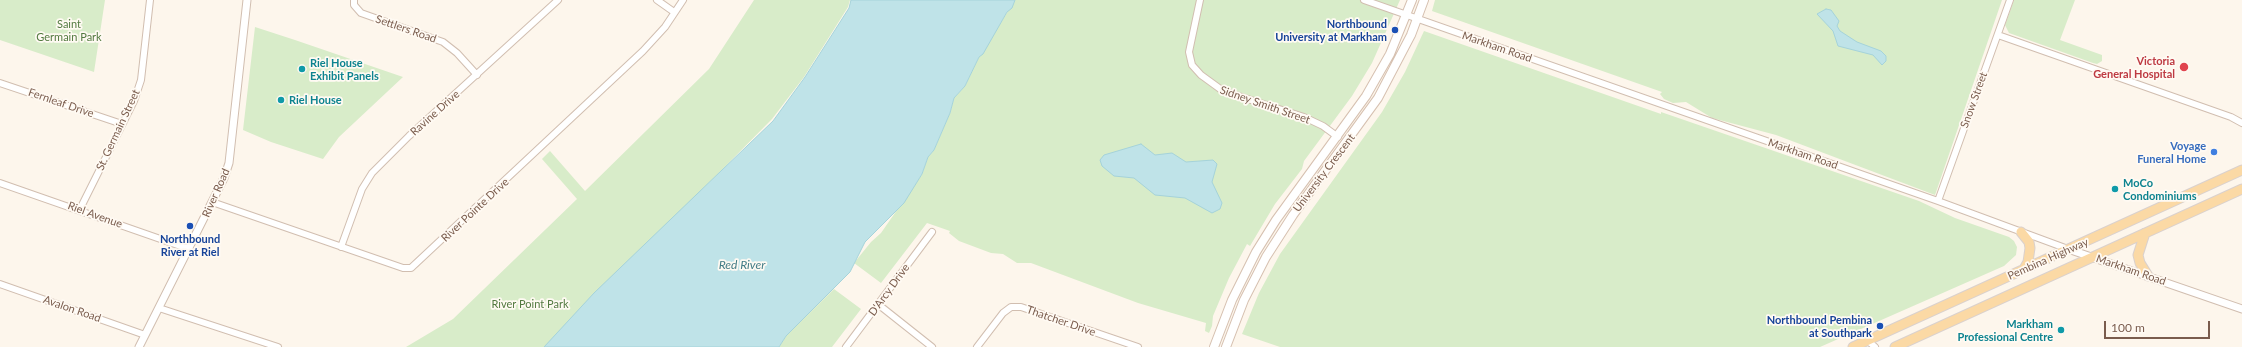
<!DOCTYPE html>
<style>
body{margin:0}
#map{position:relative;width:2242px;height:347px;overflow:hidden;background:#fdf6ec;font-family:Lato,sans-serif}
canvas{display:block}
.scale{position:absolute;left:2104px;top:321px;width:106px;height:18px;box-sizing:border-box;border:2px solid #7a5c4d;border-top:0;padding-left:5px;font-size:12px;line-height:14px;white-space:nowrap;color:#7a5c4d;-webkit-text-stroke:3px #fffaf3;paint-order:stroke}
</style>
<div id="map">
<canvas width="2242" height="347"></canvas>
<div class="scale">100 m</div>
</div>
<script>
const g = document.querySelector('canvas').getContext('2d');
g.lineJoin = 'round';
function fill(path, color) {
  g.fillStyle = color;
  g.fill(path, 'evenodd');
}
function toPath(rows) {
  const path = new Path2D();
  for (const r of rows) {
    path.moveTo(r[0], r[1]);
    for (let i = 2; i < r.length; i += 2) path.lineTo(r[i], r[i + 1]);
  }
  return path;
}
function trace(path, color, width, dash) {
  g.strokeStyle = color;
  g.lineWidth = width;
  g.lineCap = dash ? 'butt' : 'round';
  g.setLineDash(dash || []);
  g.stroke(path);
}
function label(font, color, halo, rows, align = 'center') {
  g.font = font + ' Lato,sans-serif';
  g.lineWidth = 3.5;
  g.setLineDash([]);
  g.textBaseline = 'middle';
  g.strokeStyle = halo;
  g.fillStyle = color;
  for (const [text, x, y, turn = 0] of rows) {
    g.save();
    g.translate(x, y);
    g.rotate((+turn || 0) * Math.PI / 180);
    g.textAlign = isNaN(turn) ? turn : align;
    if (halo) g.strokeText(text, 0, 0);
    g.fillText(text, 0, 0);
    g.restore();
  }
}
const green = toPath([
 [0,0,105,0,94,72,0,40],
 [754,0,850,0,848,7,804,77,772,119,547,347,406,347,453,319,577,199,542,159,550,151,585,191,709,69],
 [1015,0,1400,0,1372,63,1352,96,1304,161,1302,169,1275,204,1250,246,1247,244,1229,278,1213,316,1212,326,1209,333,1205,331,1206,323,1138,303,1031,263,1017,263,1003,254,991,253,959,241,949,233,950,231,927,223,881,283,854,263,871,242,881,233,922,174,928,157,934,150,950,113,954,98,965,86,979,57],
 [1435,0,2002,0,1935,195,1776,135,1712,118,1686,102,1673,103,1664,99,1660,94,1662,92,1432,11],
 [2014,0,2075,0,2060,40,2102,55,2102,61,2097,64,2093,63,2009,33,2005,25],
 [255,27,295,40,403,77,339,137,323,159,271,142,243,130],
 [1424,31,1661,114,1661,112,1919,201,1955,218,2009,237,2014,241,2017,247,2016,255,2004,266,1820,347,1280,347,1242,334,1259,293,1280,254,1382,112,1405,72],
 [834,289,861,309,832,347,779,347,786,336]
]);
const water = toPath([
 [851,0,1015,0,1012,8,1007,12,983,54,979,57,965,86,954,98,950,113,934,150,928,157,922,174,904,203,865,242,850,272,786,336,779,347,544,347,594,293,773,121,805,77,849,8,851,0],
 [1826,9,1831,10,1839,21,1837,26,1840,31,1857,42,1881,51,1886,56,1886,61,1882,65,1873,55,1838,46,1833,31,1817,14,1826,9],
 [1141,144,1155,155,1172,153,1186,162,1213,160,1217,164,1212,182,1222,203,1220,209,1212,213,1185,198,1155,195,1134,178,1114,176,1102,166,1100,160,1104,155,1141,144]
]);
const minor = toPath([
 [354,0,354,5,361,13,443,42,457,53,477,75],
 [657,0,674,12],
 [1200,0,1189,52,1192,65,1201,75,1223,91,1304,117,1323,126,1338,137],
 [1364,0,1938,201,2068,249],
 [1998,35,2231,117,2242,123],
 [0,83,122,124],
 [0,183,189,249],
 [1938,201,2010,0],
 [212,202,403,268,411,268,643,51,665,27,683,0],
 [80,209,134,101,141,80,150,0],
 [341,247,362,189,372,173,409,136,558,0],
 [0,284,145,335],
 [879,305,932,347],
 [159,308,278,347],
 [1867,340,1875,347],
 [846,347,932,232],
 [977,347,1003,313,1011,307,1021,307,1138,347]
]);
const tertiary = toPath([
 [2068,249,2242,309],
 [139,347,224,178,229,163,247,0]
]);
const secondary = toPath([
 [1214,347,1232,300,1256,252,1276,220,1366,96,1390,54,1412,0],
 [1226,347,1244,300,1266,257,1293,215,1378,98,1411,35,1424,0]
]);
const primary = toPath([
 [2021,232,2029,242,2030,248,2028,262,2024,269],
 [2145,233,2138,255,2140,263,2148,276],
 [1853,347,2242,170],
 [1895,347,2242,189]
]);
const markers = [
 [1395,30,4,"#1a4fb4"],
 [2184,67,5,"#e0444e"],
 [302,69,4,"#0f9aa8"],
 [281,100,4,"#0f9aa8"],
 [2214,152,4,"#3f7fe0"],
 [2115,189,4,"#0f9aa8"],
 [190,226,4,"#1a4fb4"],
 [1880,326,4,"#1a4fb4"],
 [2061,330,4,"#0f9aa8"]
];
const parkNames = [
 ["Saint",69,24],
 ["Germain Park",69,37],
 ["River Point Park",530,304]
];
const transitNames = [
 ["Northbound",1387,24],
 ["University at Markham",1387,37],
 ["Northbound",190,239,"center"],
 ["River at Riel",190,252,"center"],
 ["Northbound Pembina",1872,320],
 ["at Southpark",1872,333]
];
const streetNames = [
 ["Settlers Road",406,29,19],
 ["Markham Road",1497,47,19],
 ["Snow Street",1974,100,-70],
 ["Fernleaf Drive",61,103,19],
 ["Sidney Smith Street",1265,105,19],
 ["Ravine Drive",435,113,-42],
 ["St. Germain Street",118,130,-65],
 ["Markham Road",1803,154,19],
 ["University Crescent",1324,173,-53],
 ["River Road",216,193,-66],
 ["River Pointe Drive",475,210,-43],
 ["Riel Avenue",95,215,20],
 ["Pembina Highway",2048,259,-24],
 ["Markham Road",2131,270,19],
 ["D'Arcy Drive",889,290,-54],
 ["Avalon Road",72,309,19],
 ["Thatcher Drive",1061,321,19]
];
const healthNames = [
 ["Victoria",2175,61],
 ["General Hospital",2175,74]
];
const cultureNames = [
 ["Riel House",310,63],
 ["Exhibit Panels",310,76],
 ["Riel House",289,100],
 ["MoCo",2123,183],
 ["Condominiums",2123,196],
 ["Markham",2053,324,"right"],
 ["Professional Centre",2053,337,"right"]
];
const shopNames = [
 ["Voyage",2206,146],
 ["Funeral Home",2206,159]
];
const waterNames = [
 ["Red River",742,265]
];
fill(green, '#d8ecc9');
fill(water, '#bfe3e8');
trace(water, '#a5d3da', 1);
trace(minor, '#d1beb0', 8);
trace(tertiary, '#d1beb0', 9);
trace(secondary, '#d6c0b0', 10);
trace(primary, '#dad1cd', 11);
trace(minor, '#fff', 6);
trace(tertiary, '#fff', 7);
trace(secondary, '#fff', 8);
trace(primary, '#fbd9a5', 9);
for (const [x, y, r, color] of markers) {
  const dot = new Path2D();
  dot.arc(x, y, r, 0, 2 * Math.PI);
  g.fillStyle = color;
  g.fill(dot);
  trace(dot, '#fffaf3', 1.5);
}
label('11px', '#537a41', '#fffaf3', parkNames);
label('bold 11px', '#164399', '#fffaf3', transitNames, 'right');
label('11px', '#7a5c4d', '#fffaf3', streetNames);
label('bold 11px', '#be3a42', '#fffaf3', healthNames, 'right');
label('bold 11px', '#0d838f', '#fffaf3', cultureNames, 'left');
label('bold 11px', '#366cbe', '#fffaf3', shopNames, 'right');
label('italic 12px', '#437c86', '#fffaf3', waterNames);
</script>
